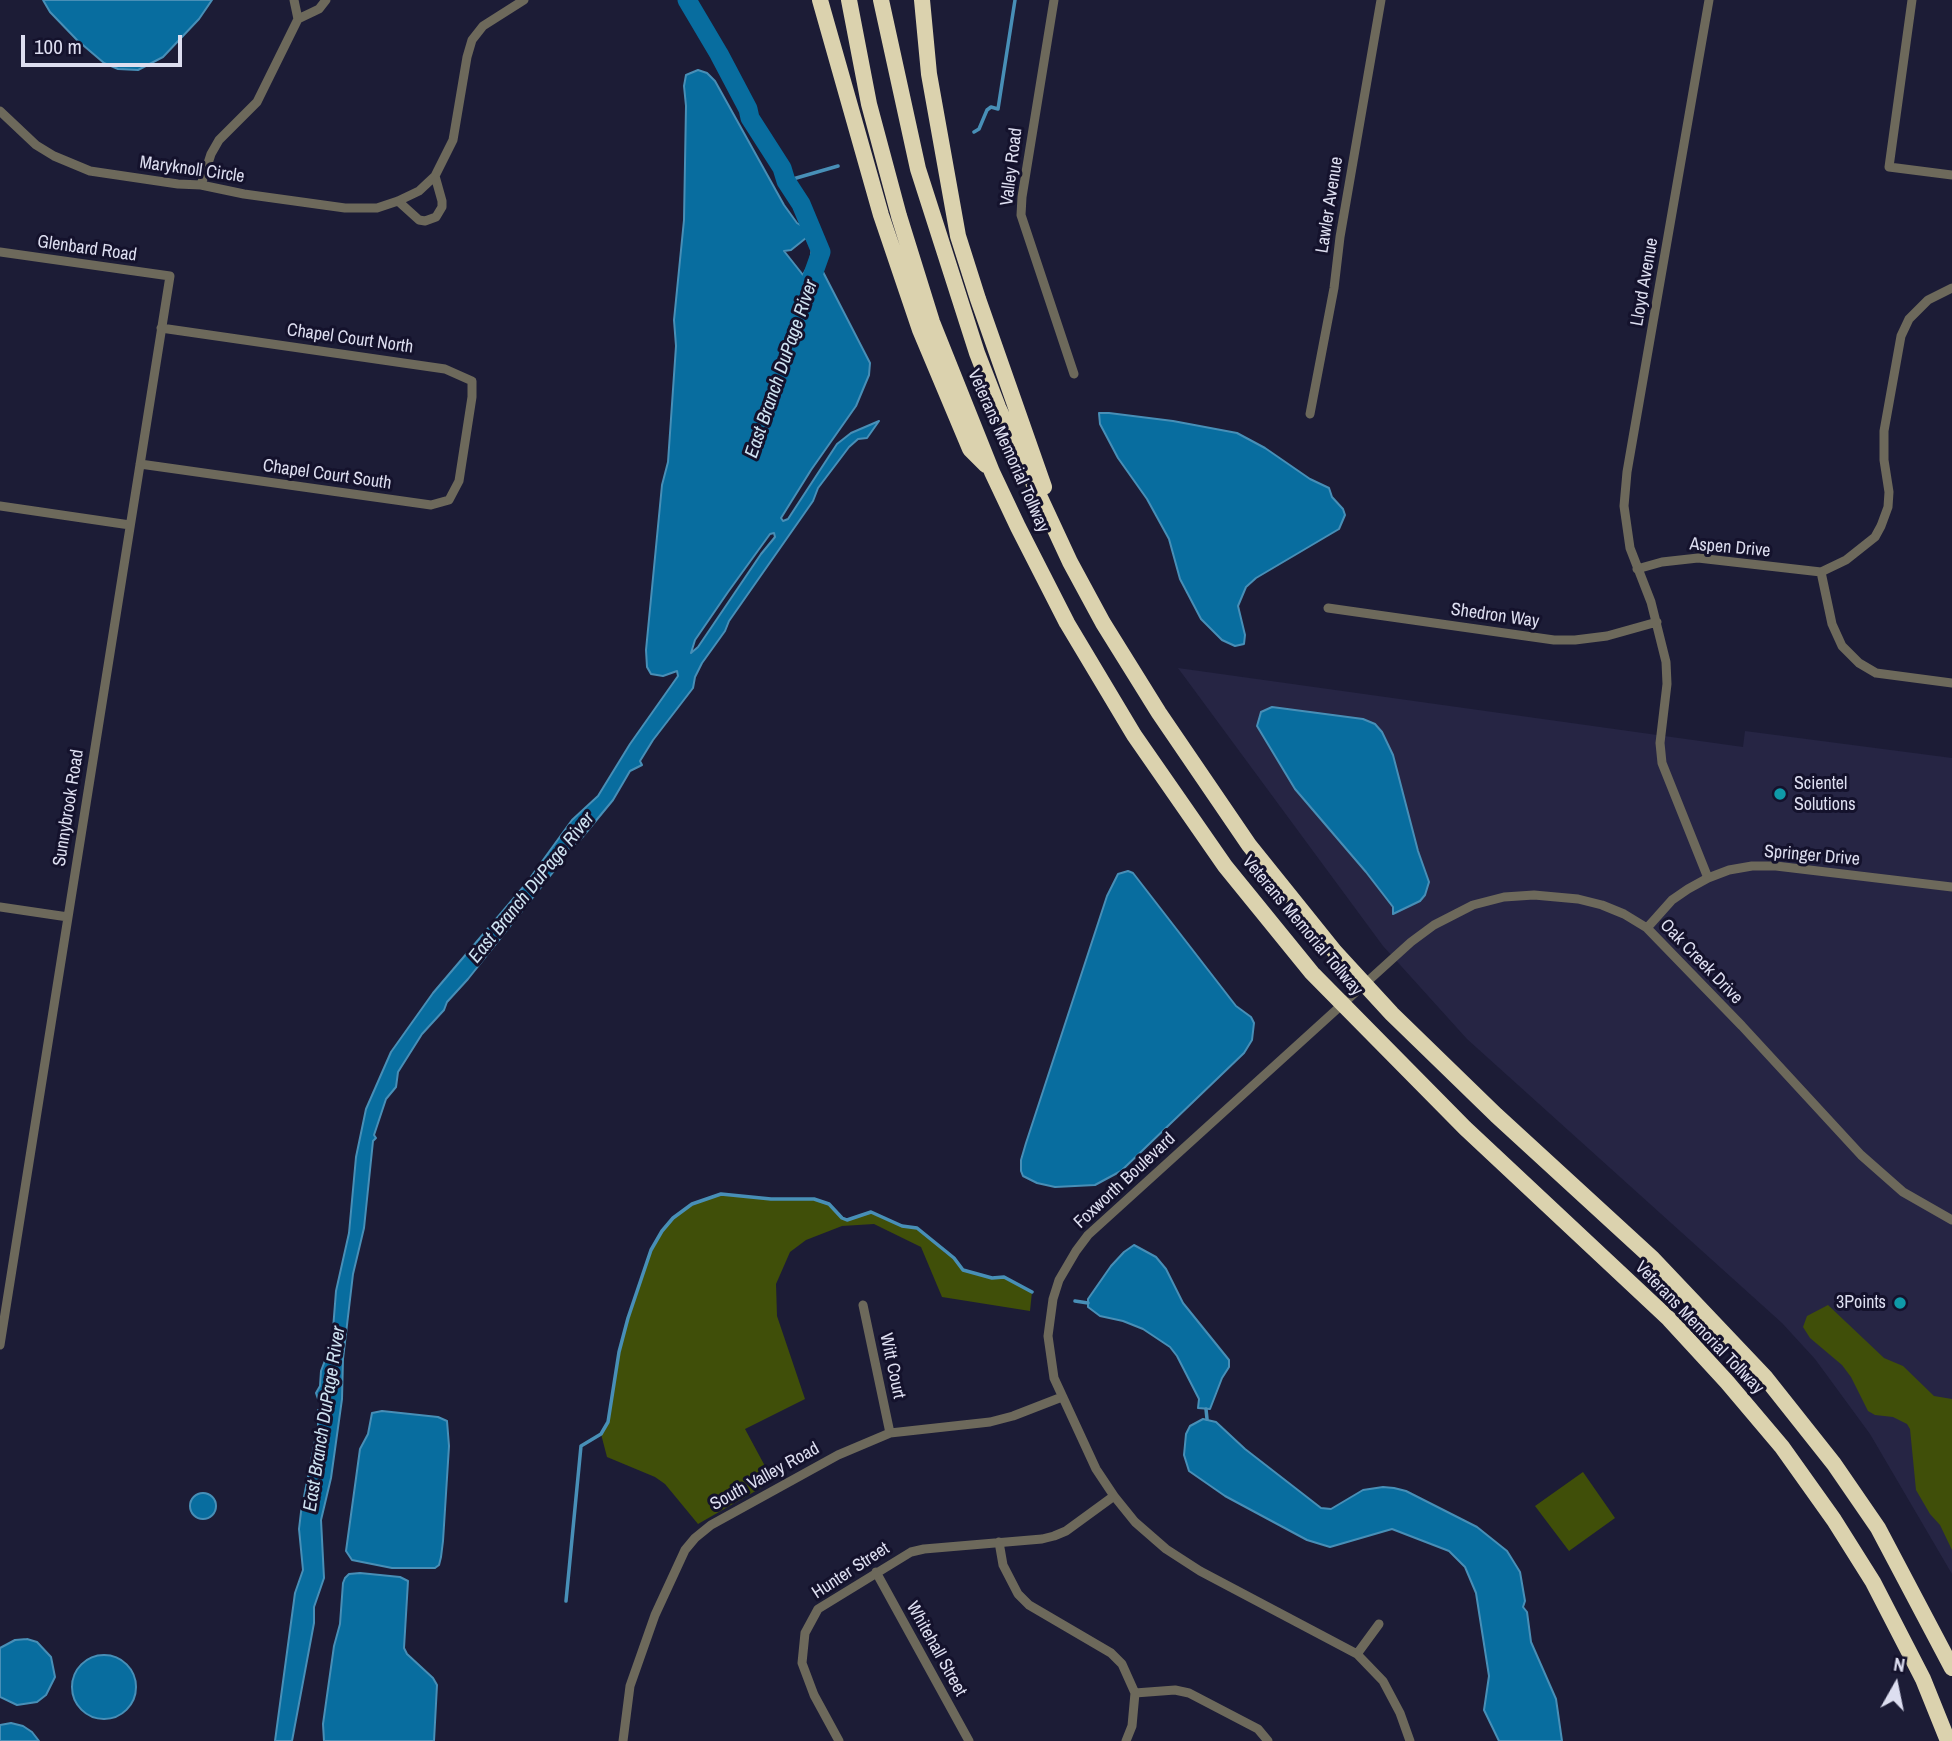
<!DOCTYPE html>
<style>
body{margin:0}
#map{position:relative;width:1952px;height:1741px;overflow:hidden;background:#1c1c36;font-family:"Archivo Narrow",sans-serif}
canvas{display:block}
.north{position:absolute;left:1861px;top:1650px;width:70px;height:70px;-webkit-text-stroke:5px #14122c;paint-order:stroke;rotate:9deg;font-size:19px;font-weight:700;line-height:28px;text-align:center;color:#dddef0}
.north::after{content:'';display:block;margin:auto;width:24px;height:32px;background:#dddef0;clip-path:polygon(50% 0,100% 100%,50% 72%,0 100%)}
.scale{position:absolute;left:21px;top:35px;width:161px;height:32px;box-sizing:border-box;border:4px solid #dddef0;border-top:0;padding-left:9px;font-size:21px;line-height:24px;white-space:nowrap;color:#dddef0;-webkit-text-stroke:5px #14122c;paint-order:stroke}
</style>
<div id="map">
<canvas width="1952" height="1741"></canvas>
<div class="north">N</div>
<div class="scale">100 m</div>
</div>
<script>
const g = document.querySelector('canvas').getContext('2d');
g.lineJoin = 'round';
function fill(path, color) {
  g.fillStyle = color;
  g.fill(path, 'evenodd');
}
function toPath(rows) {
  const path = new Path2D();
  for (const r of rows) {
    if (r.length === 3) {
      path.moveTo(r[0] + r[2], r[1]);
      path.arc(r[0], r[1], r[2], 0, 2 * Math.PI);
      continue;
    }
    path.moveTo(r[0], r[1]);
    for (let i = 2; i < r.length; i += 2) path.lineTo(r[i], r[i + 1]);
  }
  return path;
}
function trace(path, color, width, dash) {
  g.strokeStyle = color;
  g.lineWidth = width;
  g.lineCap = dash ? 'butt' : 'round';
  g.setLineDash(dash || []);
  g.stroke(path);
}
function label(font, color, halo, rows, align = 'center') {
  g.font = font + ' "Archivo Narrow",sans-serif';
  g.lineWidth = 6;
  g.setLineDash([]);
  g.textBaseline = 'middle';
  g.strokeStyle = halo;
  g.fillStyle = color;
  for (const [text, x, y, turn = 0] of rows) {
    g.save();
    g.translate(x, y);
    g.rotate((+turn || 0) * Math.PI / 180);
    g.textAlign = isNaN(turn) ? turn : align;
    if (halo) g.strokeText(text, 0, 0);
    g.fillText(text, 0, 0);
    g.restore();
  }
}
const built = toPath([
 [1178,668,1743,747,1745,731,1952,758,1952,1574,1870,1434,1815,1359,1782,1323,1467,1039,1383,946]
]);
const green = toPath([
 [721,1194,771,1199,814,1199,829,1204,842,1218,847,1219,864,1213,880,1215,902,1226,917,1228,925,1233,945,1253,954,1258,963,1270,992,1278,1004,1277,1032,1292,1030,1311,942,1297,921,1247,874,1224,842,1226,806,1240,790,1252,776,1284,777,1316,805,1399,745,1429,773,1481,698,1524,665,1484,655,1477,607,1457,601,1434,608,1422,619,1352,628,1318,651,1250,662,1231,673,1218,692,1204],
 [1828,1305,1884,1358,1903,1366,1934,1396,1952,1399,1952,1550,1940,1525,1930,1514,1916,1490,1910,1429,1907,1424,1893,1417,1875,1415,1868,1411,1851,1377,1842,1365,1810,1338,1803,1327,1807,1316],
 [1583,1472,1615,1518,1569,1551,1535,1506]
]);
const water = toPath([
 [43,0,212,0,199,19,163,57,138,70,118,69,104,63,77,40,50,12,43,0],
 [698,70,707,73,715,81,784,205,797,223,822,239,821,252,818,255,821,268,870,363,869,375,856,406,811,470,781,518,783,521,788,519,837,444,851,433,879,421,867,438,858,439,849,447,818,488,813,501,729,621,725,631,702,663,695,677,693,688,653,740,640,761,642,765,630,771,613,800,580,840,562,854,558,866,468,979,447,1002,444,1010,422,1034,398,1072,396,1087,386,1099,374,1135,376,1138,373,1141,364,1228,353,1274,343,1359,342,1399,331,1478,321,1520,324,1578,314,1607,314,1623,292,1741,275,1741,295,1593,303,1570,299,1529,301,1512,318,1426,318,1410,322,1412,326,1408,322,1398,318,1399,316,1393,320,1386,321,1371,332,1342,336,1291,349,1233,356,1157,366,1109,391,1052,433,993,525,885,572,820,598,796,630,744,678,676,677,671,663,676,651,674,647,667,646,650,662,485,668,462,676,346,674,320,684,220,686,106,684,86,686,75,698,70],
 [806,238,812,248,810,262,803,275,784,251,791,250,806,238],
 [774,533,775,537,761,554,698,647,691,653,695,640,728,592,770,534,774,533],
 [1099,413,1109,413,1173,421,1237,433,1265,448,1310,479,1329,488,1332,497,1343,509,1345,515,1339,529,1256,578,1246,587,1238,606,1245,635,1244,644,1235,646,1222,640,1201,619,1180,579,1169,539,1147,499,1118,458,1100,424,1099,413],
 [1272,707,1363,719,1375,724,1382,732,1393,755,1418,851,1429,882,1425,895,1420,901,1393,914,1393,907,1366,872,1295,789,1257,726,1261,712,1272,707],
 [1128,871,1133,873,1236,1006,1251,1017,1254,1023,1252,1040,1244,1053,1121,1171,1095,1185,1055,1187,1037,1183,1023,1176,1021,1171,1021,1160,1026,1143,1107,896,1118,874,1128,871],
 [1134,1245,1156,1257,1166,1269,1183,1303,1229,1360,1229,1367,1222,1378,1210,1409,1198,1408,1199,1399,1177,1356,1170,1347,1143,1329,1123,1321,1100,1316,1088,1307,1088,1299,1111,1266,1124,1252,1134,1245],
 [382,1411,438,1417,447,1421,449,1446,443,1541,441,1557,439,1565,435,1568,392,1568,352,1560,346,1551,360,1449,368,1434,372,1413,382,1411],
 [1203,1419,1216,1422,1245,1449,1321,1508,1331,1509,1363,1490,1383,1487,1394,1488,1406,1491,1477,1527,1507,1551,1520,1572,1525,1601,1523,1607,1527,1612,1531,1642,1556,1699,1562,1741,1499,1741,1484,1710,1489,1676,1476,1593,1465,1567,1449,1551,1392,1529,1330,1547,1307,1540,1225,1496,1189,1471,1184,1455,1186,1434,1190,1426,1203,1419],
 [203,1506,13],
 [360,1573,400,1577,408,1581,404,1648,407,1654,433,1678,437,1685,434,1741,324,1741,323,1724,334,1646,340,1624,343,1583,345,1578,349,1574,360,1573],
 [27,1639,37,1642,51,1657,55,1677,46,1695,37,1702,17,1705,0,1697,0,1648,15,1640,27,1639],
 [104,1687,32],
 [11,1723,23,1726,32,1732,39,1741,0,1741,0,1725,11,1723]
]);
const stream = toPath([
 [974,132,979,129,987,110,991,107,998,109,1015,0],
 [786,181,838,166],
 [1075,1301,1088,1303],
 [1206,1409,1207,1419],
 [566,1601,581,1446,601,1434,608,1422,619,1352,628,1318,651,1250,662,1231,673,1218,692,1204,721,1194,771,1199,814,1199,829,1204,842,1218,847,1220,871,1212,902,1226,917,1228,954,1258,963,1270,992,1278,1004,1277,1032,1292]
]);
const river = toPath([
 [687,0,719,54,748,109,750,118,782,168,786,181,801,204,821,252,811,280]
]);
const minor = toPath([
 [294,0,298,19],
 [1054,0,1022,197,1021,215,1074,374],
 [1912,0,1889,167,1952,175],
 [0,111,36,145,54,156,90,171,178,184,201,185,244,194,345,208,377,208,398,201,419,191,435,176,453,140,467,57,472,40,483,26,524,0],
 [201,185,211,154,219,140,257,102,298,19,319,9,326,0],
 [398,201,419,220,425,221,436,217,442,207,442,201,435,176],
 [0,252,170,276,0,1345],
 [1310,414,1334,288,1340,237,1381,0],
 [140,464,431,505,449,500,459,481,472,397,472,381,445,369,161,328],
 [0,506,130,525],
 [1637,569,1662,562,1698,558,1821,572],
 [1821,572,1846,560,1875,537,1881,526,1888,507,1889,492,1884,460,1884,431,1901,336,1909,319,1928,300,1952,288],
 [1821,572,1832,624,1842,646,1859,663,1876,673,1952,683],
 [1328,608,1554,640,1575,640,1607,636,1657,622],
 [1708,878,1662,763,1660,743,1667,684,1666,662,1651,602,1630,548,1624,506,1627,472,1709,0],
 [0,907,68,917],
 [1647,928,1672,900,1688,889,1708,878,1729,870,1752,866,1776,866,1952,887],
 [863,1305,890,1433],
 [999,1542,1003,1565,1018,1594,1029,1605,1111,1653,1122,1664,1135,1693,1132,1726,1126,1741],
 [876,1572,969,1741],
 [1357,1654,1379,1624],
 [1135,1693,1175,1690,1189,1693,1258,1729,1268,1741],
 [623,1741,630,1686,655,1615,685,1550,695,1538,711,1525,838,1455,890,1433,990,1422,1013,1416,1062,1397],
 [839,1741,814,1695,802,1663,805,1633,818,1609,911,1552,924,1549,1042,1539,1054,1536,1066,1531,1114,1496],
 [1410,1741,1400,1713,1383,1681,1357,1654,1200,1571,1166,1549,1135,1522,1114,1496,1096,1469,1054,1378,1048,1336,1053,1299,1059,1280,1076,1251,1088,1235,1411,942,1434,925,1473,905,1504,897,1534,895,1578,899,1602,905,1624,914,1647,928,1742,1026,1861,1155,1903,1192,1952,1220]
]);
const motorway = toPath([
 [820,0,881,215,920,330,970,449,986,465],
 [849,0,869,104,899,216,932,322,992,472,1018,527,1067,623,1134,735,1225,866,1312,973,1465,1128,1669,1319,1727,1382,1782,1447,1834,1520,1873,1582,1923,1679,1948,1741],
 [881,0,918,169,977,353,998,407,1070,562,1103,623,1159,713,1249,845,1335,952,1392,1014,1496,1115,1653,1259,1765,1377,1834,1464,1878,1528,1952,1668],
 [922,0,929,74,958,236,978,299,1044,487]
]);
const markers = [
 [1780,794,7,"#0f9aa8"],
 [1900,1303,7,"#0f9aa8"]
];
const streetNames = [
 ["Valley Road",1012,167,-83],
 ["Maryknoll Circle",192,170,8],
 ["Lawler Avenue",1330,205,-81],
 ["Glenbard Road",87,249,8],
 ["Lloyd Avenue",1645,282,-80],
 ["Chapel Court North",350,339,8],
 ["Veterans Memorial Tollway",1008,451,66],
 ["Chapel Court South",327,475,8],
 ["Aspen Drive",1730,548,5],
 ["Shedron Way",1495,616,8],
 ["Sunnybrook Road",69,808,-81],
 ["Springer Drive",1812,856,5],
 ["Veterans Memorial Tollway",1302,926,50],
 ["Oak Creek Drive",1701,962,46],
 ["Foxworth Boulevard",1125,1181,-43],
 ["Veterans Memorial Tollway",1699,1328,46],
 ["Witt Court",892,1366,78],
 ["South Valley Road",765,1477,-29],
 ["Hunter Street",851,1571,-33],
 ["Whitehall Street",936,1649,61]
];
const poiNames = [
 ["Scientel",1794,784],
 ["Solutions",1794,805],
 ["3Points",1886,1303,"right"]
];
const waterNames = [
 ["East Branch DuPage River",782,369,-71],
 ["East Branch DuPage River",532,888,-51],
 ["East Branch DuPage River",325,1419,-81]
];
fill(built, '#262544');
fill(green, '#404f09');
fill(water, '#086d9f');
trace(water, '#488fb7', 2);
trace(stream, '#488fb7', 3.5);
trace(river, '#086d9f', 19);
trace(minor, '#6d695b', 9);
trace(motorway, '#dbd2ae', 16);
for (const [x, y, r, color] of markers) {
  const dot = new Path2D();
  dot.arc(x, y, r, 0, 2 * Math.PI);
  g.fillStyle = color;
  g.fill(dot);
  trace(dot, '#14122c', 2.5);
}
label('18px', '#dddef0', '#14122c', streetNames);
label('18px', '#dddef0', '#14122c', poiNames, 'left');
label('italic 19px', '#cfe3f1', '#14122c', waterNames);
</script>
